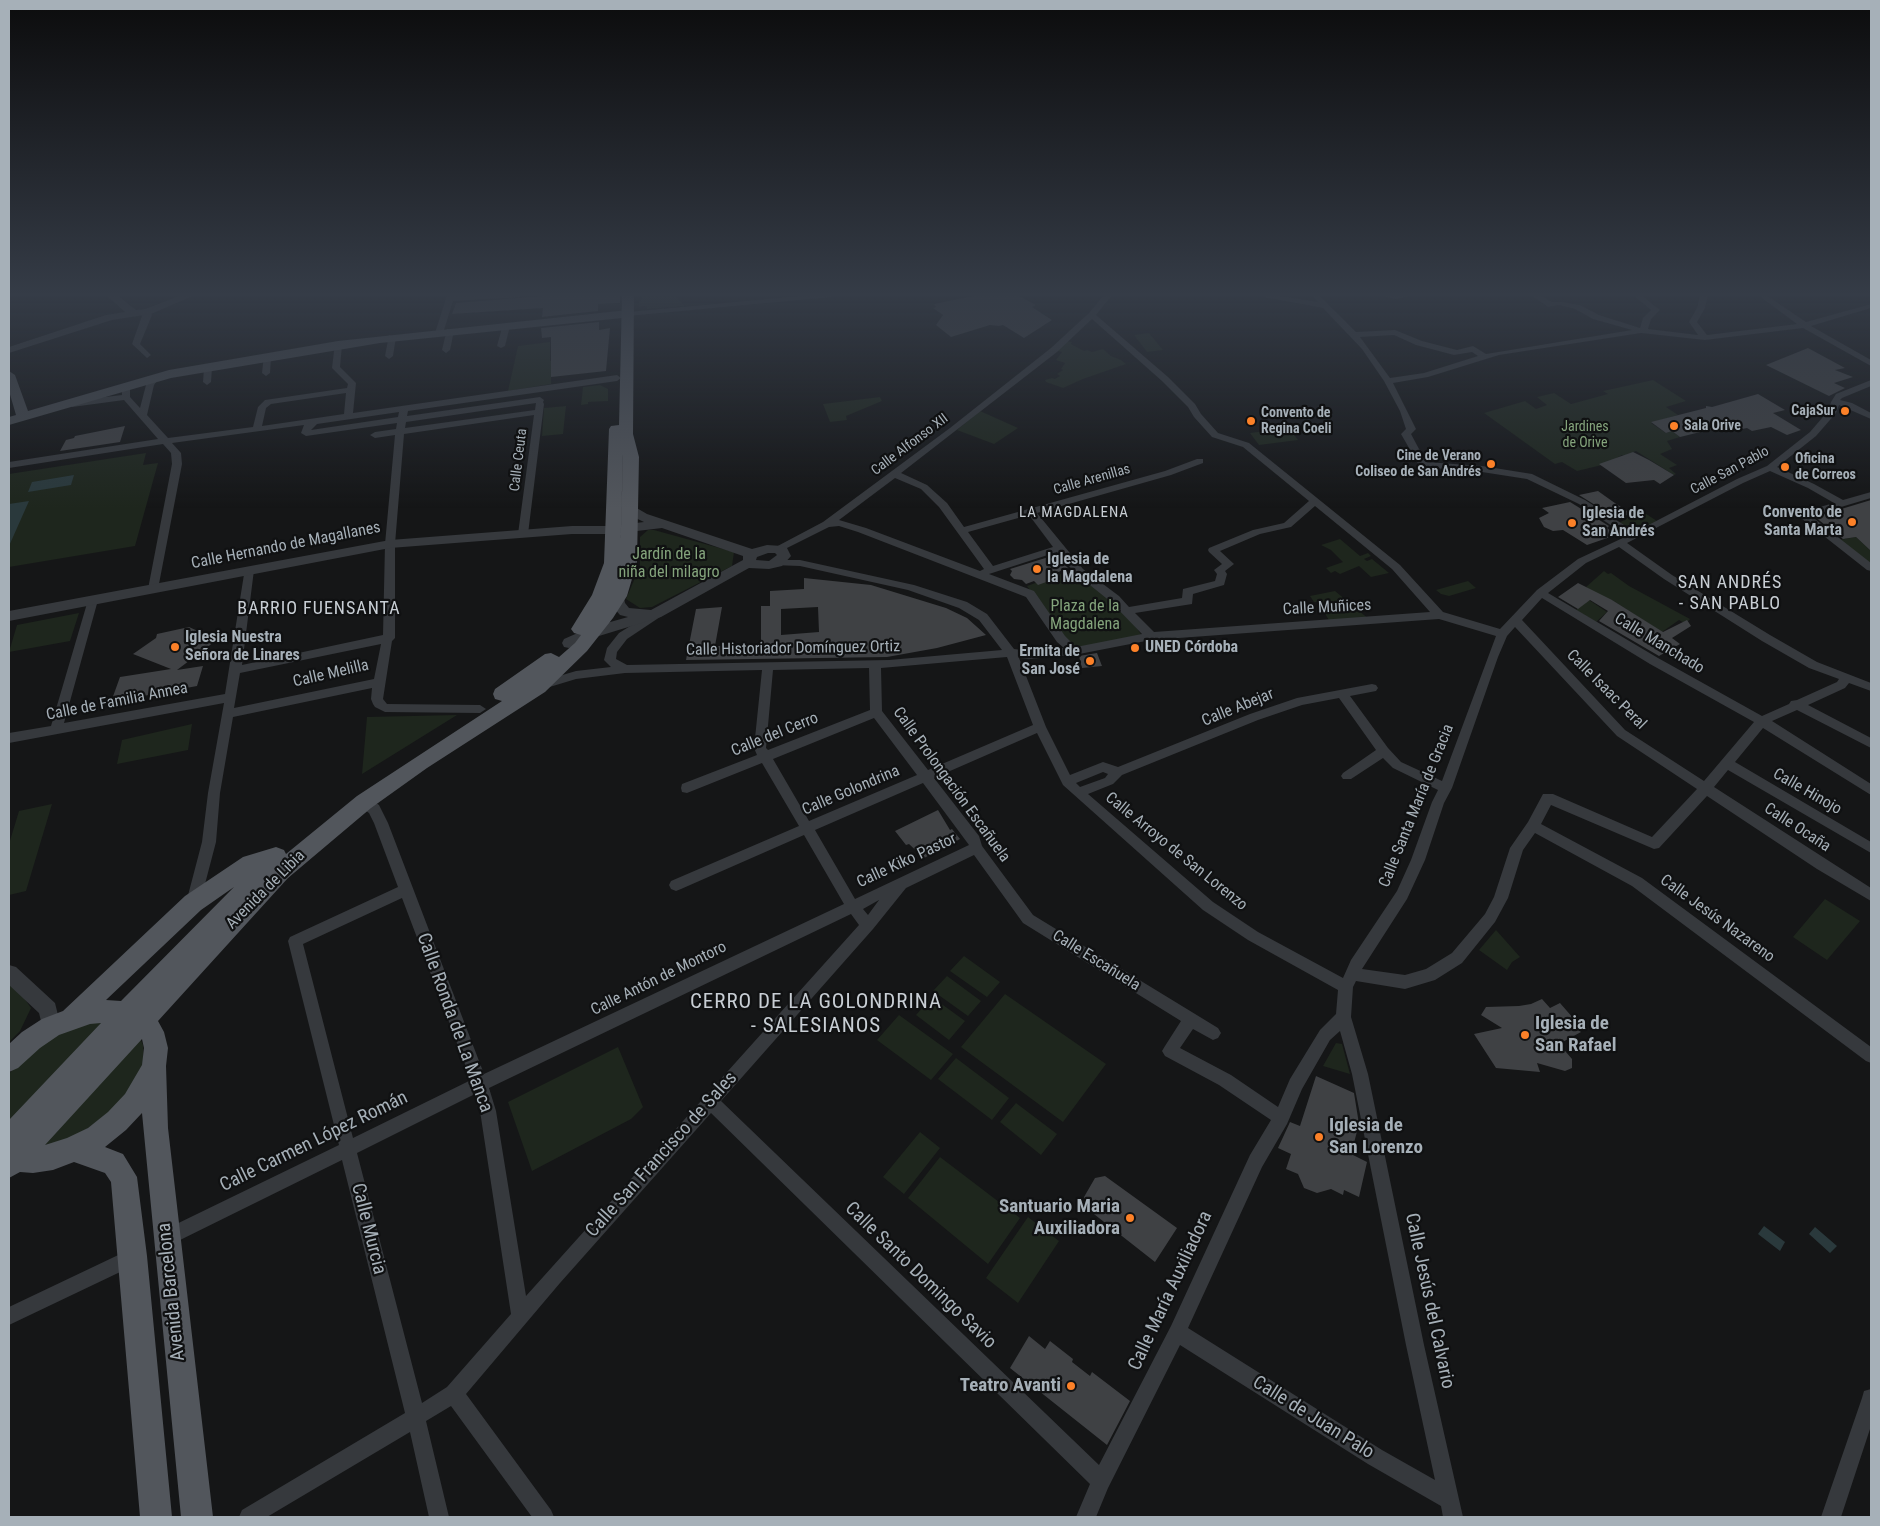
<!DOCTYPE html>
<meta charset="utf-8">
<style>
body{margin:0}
#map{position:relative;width:1880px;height:1526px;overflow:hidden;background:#151617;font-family:"Roboto Condensed",sans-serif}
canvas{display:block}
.frame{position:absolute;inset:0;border:10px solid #a6b0b8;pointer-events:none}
</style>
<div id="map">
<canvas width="1880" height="1526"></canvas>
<div class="frame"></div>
</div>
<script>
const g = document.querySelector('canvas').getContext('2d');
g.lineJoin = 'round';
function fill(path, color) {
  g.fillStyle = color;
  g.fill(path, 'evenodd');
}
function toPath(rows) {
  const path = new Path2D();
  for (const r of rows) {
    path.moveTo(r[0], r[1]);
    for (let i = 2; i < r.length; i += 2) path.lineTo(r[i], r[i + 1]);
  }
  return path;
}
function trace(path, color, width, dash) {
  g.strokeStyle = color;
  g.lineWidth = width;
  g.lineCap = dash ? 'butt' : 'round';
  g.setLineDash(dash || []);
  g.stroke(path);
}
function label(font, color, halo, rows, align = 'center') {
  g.font = font + ' "Roboto Condensed",sans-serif';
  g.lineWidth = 4.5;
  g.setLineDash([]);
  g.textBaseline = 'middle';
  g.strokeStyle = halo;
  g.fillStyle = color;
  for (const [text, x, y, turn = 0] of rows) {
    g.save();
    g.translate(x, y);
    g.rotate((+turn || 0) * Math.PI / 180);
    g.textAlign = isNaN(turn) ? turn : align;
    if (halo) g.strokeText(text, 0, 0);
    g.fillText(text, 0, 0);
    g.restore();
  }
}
const green = toPath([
 [642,295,674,295,685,306,647,309,647,306,639,307,639,302,642,299],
 [1149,333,1163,350,1147,352,1134,335],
 [1066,341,1072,342,1071,344,1084,351,1087,350,1092,352,1103,349,1111,356,1121,360,1126,364,1083,379,1063,388,1046,382,1045,380,1052,378,1055,379,1060,376,1057,374,1063,370,1061,369,1065,363,1056,360,1062,352,1054,350],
 [550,342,550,361,556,360,554,374,551,375,551,384,508,391,518,346],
 [1653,380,1686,401,1666,407,1678,415,1651,423,1666,433,1672,431,1680,437,1667,441,1672,449,1660,454,1677,465,1669,468,1676,474,1674,475,1636,451,1624,456,1622,455,1606,464,1577,471,1562,462,1555,464,1484,413,1525,401,1536,409,1547,405,1537,397,1554,393,1571,404,1608,394,1603,391],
 [600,385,608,389,608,401,588,402,588,404,581,405,583,387],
 [880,397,882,401,846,416,847,420,830,422,823,404],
 [566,406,563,434,542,436,544,408],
 [980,411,1018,428,994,444,957,430],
 [1289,428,1298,440,1259,445,1250,433],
 [146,453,143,465,158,463,135,546,9,567,9,474],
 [1640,510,1657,521,1635,533,1619,523],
 [648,530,654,530,734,552,732,566,652,607,640,608,626,599,640,566,640,537],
 [1856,537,1871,551,1871,567,1839,540],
 [1340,539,1360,556,1368,553,1371,556,1364,559,1367,561,1372,559,1389,573,1371,577,1359,566,1340,574,1335,571,1331,573,1326,568,1343,562,1331,550,1321,545],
 [1072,570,1122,608,1143,637,1072,648,1027,586],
 [1604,571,1608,574,1611,573,1629,586,1690,619,1686,624,1679,620,1662,632,1612,600,1608,602,1586,587],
 [1468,581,1476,588,1449,596,1441,594,1436,590],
 [1335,591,1370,620,1330,622,1320,605,1317,602,1314,602,1310,596],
 [1589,600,1607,612,1596,622,1576,610],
 [79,613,70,641,9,652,17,625],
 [457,715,362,774,367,717],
 [192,724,188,750,117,764,122,740],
 [52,804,26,891,9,895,9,844,19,811],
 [1825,899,1860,921,1827,960,1793,937],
 [1496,930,1520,957,1512,962,1507,970,1479,950],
 [964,956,1000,982,987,997,950,971],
 [947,976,981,1001,968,1016,933,991],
 [9,982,20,992,31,1008,20,1031,9,1042],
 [1005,994,1106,1064,1063,1122,961,1047],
 [932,997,965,1021,949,1040,916,1015],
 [899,1015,953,1054,931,1080,877,1040],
 [108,1020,9,1127,9,1074,16,1065,31,1051,71,1027],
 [138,1034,143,1045,144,1060,141,1074,123,1102,72,1140,34,1149],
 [1336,1043,1342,1044,1350,1074,1323,1066],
 [618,1047,643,1107,631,1119,532,1171,508,1102],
 [956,1058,1009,1098,992,1120,938,1079],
 [1016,1103,1057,1134,1041,1155,1000,1122],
 [920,1132,940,1148,904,1194,883,1177],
 [940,1157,1020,1218,988,1264,908,1198],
 [1028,1217,1059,1241,1018,1303,986,1278]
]);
const water = toPath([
 [74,475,71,485,28,492,32,482],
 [29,501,9,546,9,504],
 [1764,1226,1785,1242,1780,1251,1758,1234],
 [1815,1227,1837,1246,1830,1253,1809,1234]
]);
const building = toPath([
 [556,295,620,295,620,303,598,304,598,311,542,317,543,308,452,314,456,303],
 [978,295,1017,295,1036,305,1032,307,1052,320,1024,338,1003,325,999,326,990,325,951,337,936,325,943,315,933,308,936,307,934,304],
 [599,322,599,330,610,328,606,371,551,377,551,337,542,338,541,328],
 [1808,348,1845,368,1835,370,1853,377,1834,383,1845,388,1829,396,1766,365],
 [1758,394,1785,410,1773,413,1801,430,1787,435,1771,427,1752,431,1747,428,1742,429,1733,424,1680,437,1672,431,1666,433,1651,422,1706,408,1706,406,1712,407],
 [125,426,120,442,60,451,66,440,74,438,75,436],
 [1633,452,1649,460,1674,475,1660,484,1654,480,1626,483,1599,464],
 [1598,491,1612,501,1630,513,1619,520,1579,495],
 [1871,500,1871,551,1856,537,1843,539,1815,517],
 [1570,502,1609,526,1607,528,1616,535,1587,545,1563,530,1553,531,1544,527,1539,518,1549,513,1542,508],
 [1055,555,1068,568,1046,577,1049,581,1038,585,1034,581,1026,584,1022,580,1014,579,1010,575,1012,571,1010,569],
 [804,578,871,585,946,608,967,618,986,635,937,648,887,657,686,660,696,609,722,607,715,646,761,646,761,606,770,606,770,591,804,589],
 [818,607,819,632,781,635,781,609],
 [1578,583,1612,600,1663,632,1687,620,1691,626,1672,638,1680,644,1659,656,1599,621,1608,611,1590,600,1578,609,1558,597],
 [189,627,213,638,210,641,214,642,177,670,203,666,197,686,111,702,120,677,171,669,133,654,156,638,157,634],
 [1097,653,1102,666,1082,668,1079,656],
 [938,810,950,830,952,829,960,839,924,858,909,844,906,845,895,831],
 [1542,999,1550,1008,1560,1003,1580,1026,1577,1028,1581,1032,1559,1044,1572,1059,1572,1068,1565,1071,1537,1063,1540,1072,1496,1068,1474,1034,1502,1028,1481,1015,1486,1007,1519,1006,1531,1004],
 [1316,1076,1354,1093,1359,1124,1351,1154,1367,1162,1359,1197,1344,1190,1343,1195,1331,1189,1317,1193,1304,1188,1298,1174,1286,1169,1291,1154,1278,1148,1290,1122,1300,1126],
 [1105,1176,1177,1228,1155,1262,1085,1207,1084,1197,1095,1178],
 [1029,1336,1045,1349,1050,1341,1073,1359,1072,1362,1090,1376,1092,1372,1130,1401,1107,1445,1010,1368]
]);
const minor = toPath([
 [447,295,455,295,454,296,524,295,520,297,453,301,443,333,439,335,435,333,447,295],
 [811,295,835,295,831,297,628,316,624,314,628,312,811,295],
 [1104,295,1112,295,1096,315,1168,377,1195,404,1201,414,1218,433,1249,443,1400,565,1443,612,1500,629,1537,590,1578,559,1627,536,1579,504,1527,479,1482,472,1420,467,1401,434,1406,429,1400,411,1384,381,1362,349,1323,308,1264,297,1260,295,1274,295,1318,302,1312,296,1319,295,1356,332,1395,330,1422,341,1457,350,1473,346,1486,354,1632,330,1593,319,1575,309,1559,305,1548,307,1531,295,1540,295,1552,302,1562,302,1580,305,1599,315,1640,328,1643,318,1651,310,1633,295,1641,295,1660,310,1651,319,1648,329,1698,335,1689,322,1697,308,1700,295,1708,295,1705,308,1697,322,1707,335,1797,324,1758,295,1766,295,1806,322,1871,304,1871,308,1811,326,1871,360,1871,366,1803,328,1705,340,1641,333,1499,355,1428,377,1393,383,1416,429,1411,434,1426,462,1482,466,1532,474,1585,500,1635,532,1737,479,1767,466,1810,432,1829,410,1831,402,1836,394,1871,380,1871,386,1842,398,1840,400,1852,403,1871,413,1871,419,1839,405,1836,413,1816,436,1777,467,1814,484,1843,500,1871,492,1871,498,1811,516,1871,563,1871,571,1867,570,1801,518,1802,512,1834,503,1808,488,1770,471,1743,483,1627,543,1672,575,1770,635,1817,662,1871,683,1871,691,1849,683,1845,688,1808,705,1871,738,1871,748,1797,710,1772,721,1871,784,1871,795,1763,728,1735,762,1871,842,1871,853,1728,770,1714,787,1871,888,1871,901,1817,869,1707,796,1659,848,1654,849,1551,805,1541,824,1642,878,1871,1047,1871,1063,1866,1061,1632,886,1535,833,1523,850,1508,898,1495,922,1462,963,1435,980,1405,989,1356,981,1353,987,1351,1017,1368,1074,1424,1345,1463,1517,1443,1517,1441,1506,1368,1464,1180,1345,1108,1488,1096,1517,1076,1517,1090,1484,711,1113,560,1283,466,1394,551,1510,554,1517,532,1517,451,1406,426,1421,449,1517,429,1517,410,1432,267,1517,239,1517,242,1510,405,1413,342,1160,172,1244,166,1247,160,1244,157,1238,160,1232,339,1145,288,941,290,937,398,887,374,823,369,813,359,806,358,802,359,798,369,798,379,805,388,823,484,1074,844,904,804,835,681,889,676,891,671,889,669,885,671,881,799,826,762,763,687,793,682,792,681,788,682,784,757,755,754,748,762,670,625,673,576,679,543,689,537,685,539,682,576,671,611,667,604,660,607,648,619,633,656,610,660,611,662,614,660,617,627,639,617,652,616,659,627,665,889,660,1002,650,979,620,959,608,908,590,800,566,773,565,772,563,773,561,777,560,800,560,914,585,967,602,987,614,1014,649,1029,651,1064,648,1057,642,1026,597,858,532,839,526,829,527,781,551,777,552,772,549,823,522,950,428,1051,348,1089,313,1104,295],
 [1092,319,1162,381,1188,407,1194,417,1212,437,1243,447,1309,501,1284,523,1253,530,1209,548,1208,550,1209,552,1222,564,1214,570,1217,574,1215,581,1183,589,1182,598,1129,607,1119,596,1083,569,1037,513,1171,475,1203,463,1203,459,1197,459,1165,471,964,527,947,503,927,485,901,473,1057,352,1092,319],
 [1394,335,1416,345,1454,355,1472,352,1478,356,1424,373,1390,378,1360,337,1394,335],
 [895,478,921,489,939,507,984,569,980,571,866,528,839,520,895,478],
 [1315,506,1392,569,1430,612,1154,632,1135,613,1192,604,1193,594,1224,585,1227,574,1225,571,1234,564,1220,551,1260,534,1291,527,1315,506],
 [1029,515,1053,547,993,566,968,532,1029,515],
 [1619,547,1664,579,1762,641,1809,668,1839,679,1837,682,1797,700,1791,701,1789,704,1762,716,1658,658,1548,593,1586,563,1619,547],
 [1057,552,1075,573,1111,602,1142,634,1076,647,1065,636,1034,591,989,574,1057,552],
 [1542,598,1650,664,1754,722,1704,781,1625,730,1522,620,1542,598],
 [1439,619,1496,636,1442,781,1401,762,1388,748,1350,696,1376,691,1378,688,1376,685,1372,684,1297,698,1250,714,1118,767,1103,762,1070,775,1046,727,1019,658,1029,659,1074,655,1151,640,1439,619],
 [1515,627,1617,736,1697,789,1652,837,1553,794,1543,794,1528,822,1510,848,1494,897,1485,914,1452,953,1426,969,1405,975,1362,969,1407,899,1425,860,1444,803,1452,788,1498,657,1507,636,1515,627],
 [1007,657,1033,725,928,770,882,711,881,668,1007,657],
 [869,668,870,710,768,750,766,748,773,670,869,668],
 [1339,698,1376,750,1343,773,1341,776,1343,779,1351,779,1383,758,1393,768,1438,790,1432,802,1411,860,1397,891,1351,960,1343,978,1258,932,1213,902,1088,794,1113,784,1122,775,1258,720,1302,705,1339,698],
 [874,718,917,775,809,821,773,759,874,718],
 [1037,733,1063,785,1203,910,1248,940,1338,990,1336,1014,1320,1030,1290,1079,1278,1107,1231,1075,1180,1048,1193,1029,1213,1040,1218,1038,1221,1033,1218,1028,1033,915,982,846,979,836,934,778,1037,733],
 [1103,772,1108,774,1105,778,1080,787,1076,783,1103,772],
 [923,783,969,845,855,899,815,830,923,783],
 [974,855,1023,923,1181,1021,1165,1046,1162,1051,1165,1056,1219,1085,1271,1120,1250,1155,1171,1326,1099,1465,721,1101,873,929,906,888,974,855],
 [402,898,471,1080,353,1138,303,944,402,898],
 [879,900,868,915,863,909,879,900],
 [851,914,859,925,526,1296,496,1111,489,1088,851,914],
 [1340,1031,1352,1074,1406,1345,1435,1480,1382,1450,1188,1328,1262,1167,1287,1124,1302,1089,1330,1040,1340,1031],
 [475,1094,480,1111,511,1314,447,1387,422,1403,357,1153,475,1094],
 [1378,295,1414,295,1396,299,1378,295],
 [144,310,150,310,152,315,140,344,151,355,147,358,132,344,144,310],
 [503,324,510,326,505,346,501,348,497,346,503,324],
 [447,329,454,331,450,350,446,353,442,350,447,329],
 [389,335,396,337,393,356,389,359,385,356,389,335],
 [335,343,342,345,340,367,356,383,353,413,617,375,621,378,617,381,408,411,407,416,540,397,544,400,543,402,544,404,528,534,523,537,518,534,534,415,404,434,395,544,395,638,392,641,383,699,387,704,480,705,486,709,480,713,385,712,375,707,373,704,371,699,372,688,233,717,220,793,216,842,200,903,198,907,193,909,188,907,186,903,202,842,208,793,224,703,9,743,9,733,51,726,88,600,93,596,98,600,64,723,225,694,245,568,253,568,254,570,242,665,383,635,385,544,395,435,375,438,370,435,375,432,396,429,397,423,306,436,301,433,304,425,172,443,181,453,182,464,158,589,153,593,148,589,172,464,171,453,163,444,9,468,9,462,158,439,124,400,72,407,68,404,72,401,122,395,122,387,126,384,130,387,130,397,140,408,146,385,152,376,155,375,159,378,154,385,147,415,168,438,253,427,258,407,265,400,347,388,348,384,332,368,335,343],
 [346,393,344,414,262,426,266,408,271,404,346,393],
 [536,403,535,410,405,428,406,422,536,403],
 [399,412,398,417,311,430,317,424,399,412],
 [381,644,374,679,234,708,240,673,381,644],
 [264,355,271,357,270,373,266,376,262,373,264,355],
 [208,365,212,368,211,382,207,385,203,382,204,368,208,365],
 [133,1248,139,1251,142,1257,139,1263,9,1325,9,1307,133,1248],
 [1871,1389,1871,1426,1841,1517,1821,1517,1862,1398,1864,1391,1871,1389]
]);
const tertiary = toPath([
 [106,295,117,295,136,310,145,309,182,295,195,295,151,314,112,320,9,353,9,347,106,315,125,312,106,295],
 [622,495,627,496,635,507,647,514,752,549,767,545,782,546,787,548,791,556,782,566,769,569,749,568,661,617,599,636,569,648,564,647,562,643,564,639,589,628,628,617,620,615,613,607,611,604,613,593,623,593,625,603,629,608,651,610,743,560,743,556,662,528,612,534,572,534,390,548,9,621,9,611,390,540,572,526,612,526,644,522,625,513,616,499,622,495],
 [768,553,775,553,777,555,769,561,756,560,757,557,768,553],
 [9,965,16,967,55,1003,61,1027,58,1033,51,1036,44,1033,39,1013,9,985,9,965]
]);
const secondary = toPath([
 [628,310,632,311,634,314,632,317,380,343,171,378,9,425,9,417,16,415,9,391,9,371,15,375,28,411,169,370,338,341,628,310]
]);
const primary = toPath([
 [622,295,634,295,633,434,639,457,637,562,627,596,613,618,587,651,545,692,427,768,371,808,288,878,158,1021,164,1032,168,1048,166,1066,168,1128,213,1517,181,1517,142,1113,126,1130,105,1147,123,1154,137,1177,147,1256,172,1517,140,1517,111,1182,105,1173,74,1162,53,1170,33,1173,20,1172,9,1178,9,1120,101,1023,90,1024,59,1035,40,1048,18,1068,9,1072,9,1044,22,1032,42,1019,63,1011,185,896,243,857,276,847,284,850,286,854,357,796,502,701,495,699,493,694,495,689,545,654,551,653,559,657,575,643,581,635,574,633,571,629,592,595,604,563,609,429,611,426,619,425,622,295],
 [623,454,623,457,620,563,623,454],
 [234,887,121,1001,106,1000,201,910,234,887],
 [142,1039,144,1048,142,1065,125,1094,108,1112,88,1128,67,1138,45,1145,142,1039]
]);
const markers = [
 [1845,411,5,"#fc8128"],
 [1251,421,5,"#fc8128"],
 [1674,426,5,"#fc8128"],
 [1491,464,5,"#fc8128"],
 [1785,467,5,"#fc8128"],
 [1852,522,5,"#fc8128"],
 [1572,523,5,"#fc8128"],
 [1037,569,5,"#fc8128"],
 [175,647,5,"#fc8128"],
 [1135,648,5,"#fc8128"],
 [1090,661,5,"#fc8128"],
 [1525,1035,5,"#fc8128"],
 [1319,1137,5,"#fc8128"],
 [1130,1218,5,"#fc8128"],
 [1071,1386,5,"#fc8128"]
];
const farPoinames = [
 ["CajaSur",1835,411,"right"],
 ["Convento de",1261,413],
 ["Regina Coeli",1261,429],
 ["Sala Orive",1684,426],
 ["Cine de Verano",1481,456,"right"],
 ["Coliseo de San Andrés",1481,472,"right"],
 ["Oficina",1795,459],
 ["de Correos",1795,475]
];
const farParknames = [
 ["Jardines",1585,427],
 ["de Orive",1585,443]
];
const farStreetnames = [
 ["Calle Alfonso XII",910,445,-37],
 ["Calle Ceuta",519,460,-83],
 ["Calle San Pablo",1730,471,-28],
 ["Calle Arenillas",1092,480,-16]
];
const farNeighbourhoodnames = [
 ["LA MAGDALENA",1074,513]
];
const poiNames = [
 ["Convento de",1842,513,"right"],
 ["Santa Marta",1842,531,"right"],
 ["Iglesia de",1582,514],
 ["San Andrés",1582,532],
 ["Iglesia de",1047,560],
 ["la Magdalena",1047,578],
 ["Iglesia Nuestra",185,638],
 ["Señora de Linares",185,656],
 ["UNED Córdoba",1145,648],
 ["Ermita de",1080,652,"right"],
 ["San José",1080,670,"right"]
];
const streetNames = [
 ["Calle Hernando de Magallanes",286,546,-11],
 ["Calle Muñices",1327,608,-3],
 ["Calle Manchado",1659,644,31],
 ["Calle Historiador Domínguez Ortiz",793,649,-1],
 ["Calle Melilla",331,674,-13],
 ["Calle Isaac Peral",1606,690,45],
 ["Calle de Familia Annea",117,702,-11],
 ["Calle Abejar",1238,708,-22],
 ["Calle del Cerro",775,735,-22],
 ["Calle Prolongación Escañuela",951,785,54],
 ["Calle Golondrina",851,791,-23],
 ["Calle Hinojo",1807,792,30],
 ["Calle Santa María de Gracia",1417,806,-68],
 ["Calle Ocaña",1797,828,33],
 ["Calle Arroyo de San Lorenzo",1176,852,39],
 ["Calle Kiko Pastor",907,861,-25],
 ["Avenida de Libia",266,890,-45],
 ["Calle Jesús Nazareno",1717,919,36],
 ["Calle Escañuela",1096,961,32],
 ["Calle Antón de Montoro",659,979,-26]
];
const parkNames = [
 ["Jardín de la",669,555],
 ["niña del milagro",669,573],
 ["Plaza de la",1085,607],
 ["Magdalena",1085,625]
];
const neighbourhoodNames = [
 ["SAN ANDRÉS",1730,583],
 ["- SAN PABLO",1730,604],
 ["BARRIO FUENSANTA",319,609]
];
const nearStreetnames = [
 ["Calle Ronda de La Manca",454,1023,70],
 ["Calle Carmen López Román",314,1142,-26],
 ["Calle San Francisco de Sales",662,1155,-48],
 ["Calle Murcia",368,1229,76],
 ["Calle Santo Domingo Savio",920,1276,44],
 ["Calle María Auxiliadora",1171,1291,-65],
 ["Avenida Barcelona",172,1292,-96],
 ["Calle Jesús del Calvario",1429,1301,78],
 ["Calle de Juan Palo",1313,1418,32]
];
const nearPoinames = [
 ["Iglesia de",1535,1024],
 ["San Rafael",1535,1046],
 ["Iglesia de",1329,1126],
 ["San Lorenzo",1329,1148],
 ["Santuario Maria",1120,1207,"right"],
 ["Auxiliadora",1120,1229,"right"],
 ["Teatro Avanti",1061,1386,"right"]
];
const nearNeighbourhoodnames = [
 ["CERRO DE LA GOLONDRINA",816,1003],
 ["- SALESIANOS",816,1027]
];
fill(green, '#1e261d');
fill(water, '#2a393c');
fill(building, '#3f4144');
fill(minor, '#36393d');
fill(tertiary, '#36393d');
fill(secondary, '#44484d');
fill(primary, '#52565c');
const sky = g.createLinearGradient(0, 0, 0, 508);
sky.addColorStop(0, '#0c0c0d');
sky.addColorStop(0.58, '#353c47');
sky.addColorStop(1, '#353c4700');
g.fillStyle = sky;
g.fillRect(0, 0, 1880, 508);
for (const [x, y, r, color] of markers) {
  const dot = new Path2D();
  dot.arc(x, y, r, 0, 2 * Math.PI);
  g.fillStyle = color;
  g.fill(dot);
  trace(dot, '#101112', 2);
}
label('bold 14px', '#a6b0b8', '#101112', farPoinames, 'left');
label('14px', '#84a47c', '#101112', farParknames);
label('14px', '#a6b0b8', '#101112', farStreetnames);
g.letterSpacing = '1px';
label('15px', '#c8ced4', '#101112', farNeighbourhoodnames);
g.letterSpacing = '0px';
label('bold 16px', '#a6b0b8', '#101112', poiNames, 'left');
label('16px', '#a6b0b8', '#101112', streetNames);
label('16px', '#84a47c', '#101112', parkNames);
g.letterSpacing = '1px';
label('18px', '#c8ced4', '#101112', neighbourhoodNames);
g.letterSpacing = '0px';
label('19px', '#a6b0b8', '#101112', nearStreetnames);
label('bold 19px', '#a6b0b8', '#101112', nearPoinames, 'left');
g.letterSpacing = '1px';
label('21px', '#c8ced4', '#101112', nearNeighbourhoodnames);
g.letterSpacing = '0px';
</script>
